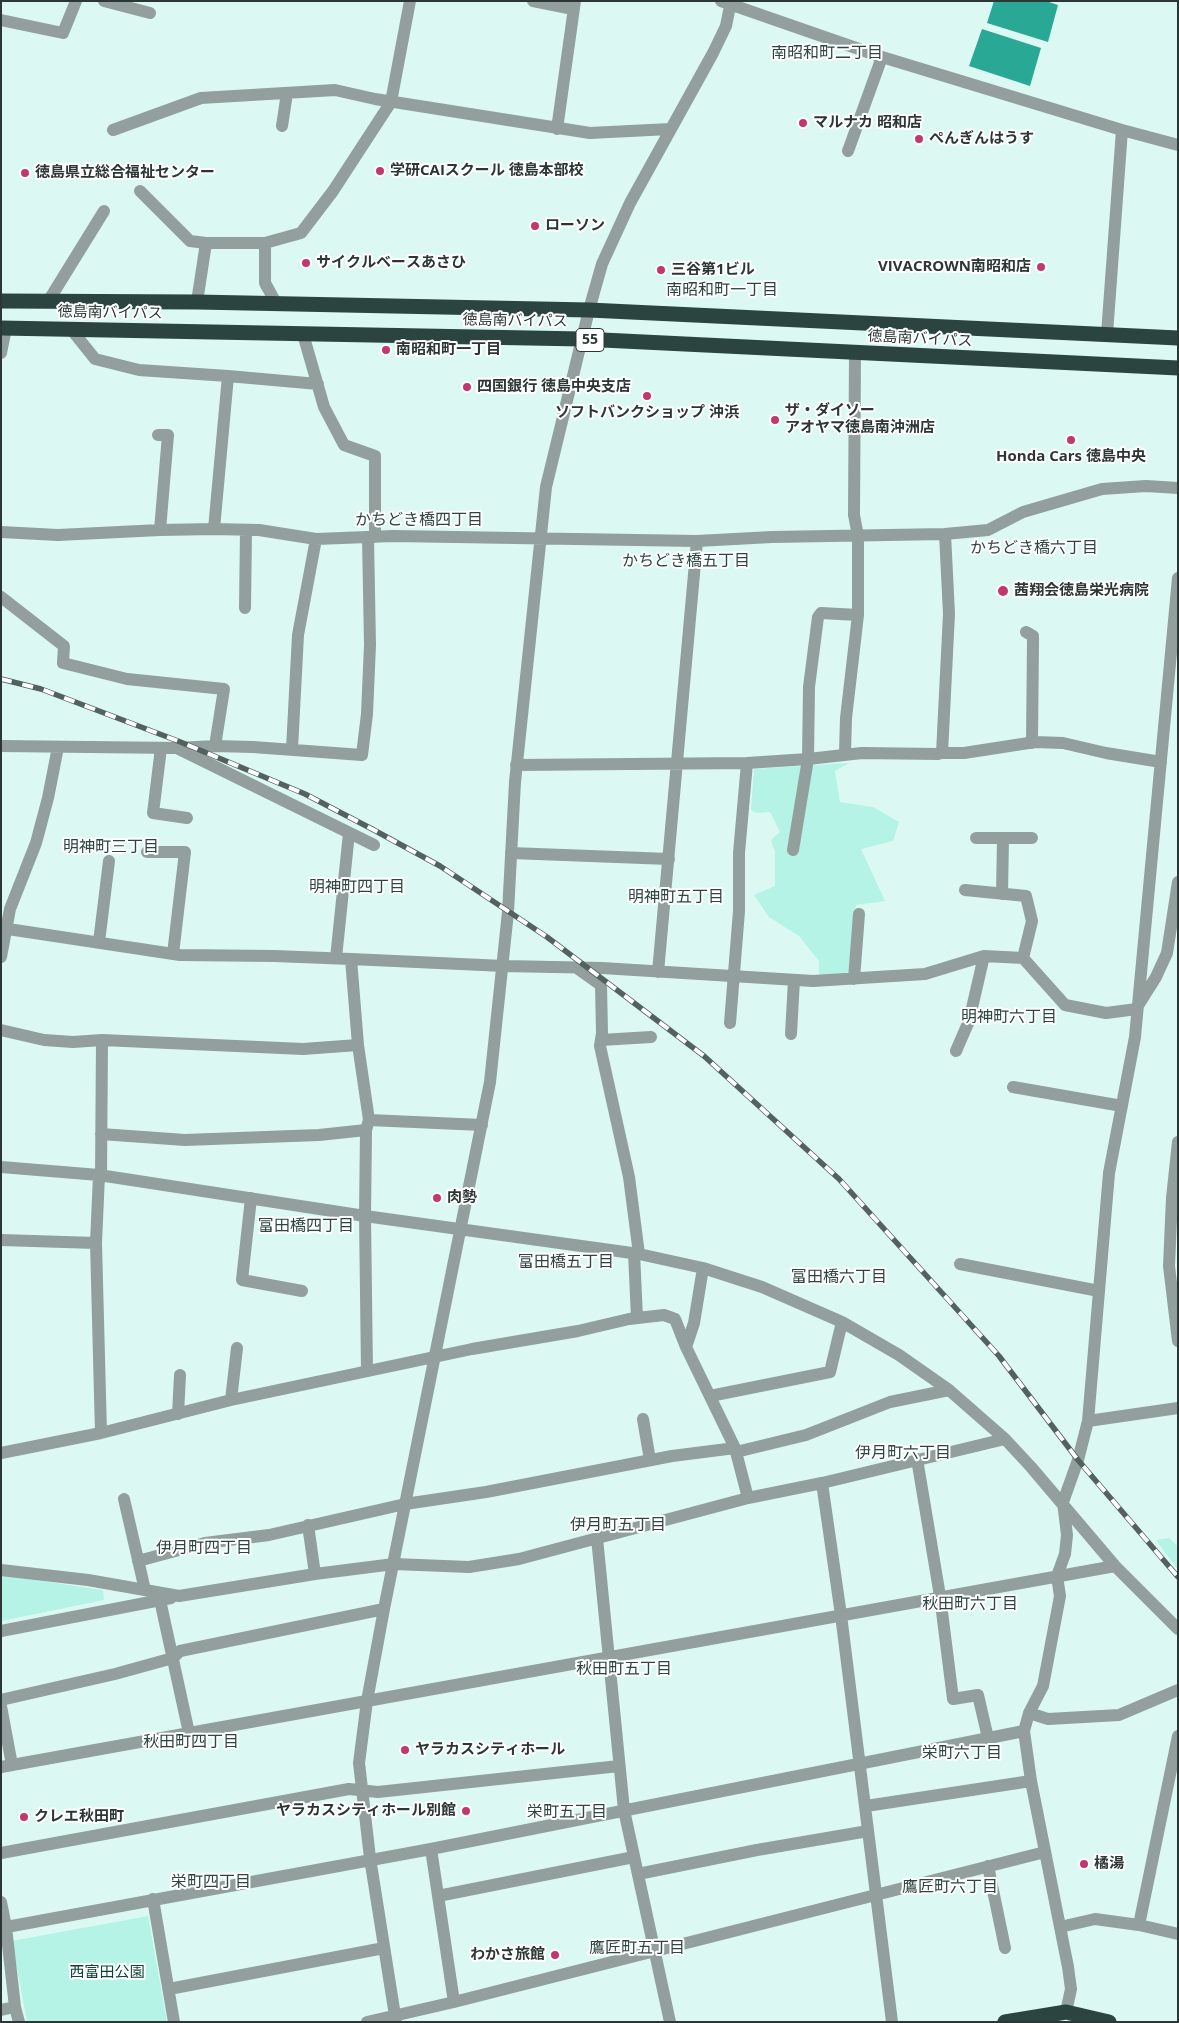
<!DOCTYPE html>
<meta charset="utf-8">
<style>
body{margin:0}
#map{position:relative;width:1179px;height:2023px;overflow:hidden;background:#dbf9f2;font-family:"Open Sans",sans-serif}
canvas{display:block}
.frame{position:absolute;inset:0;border:2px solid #2c3735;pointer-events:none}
</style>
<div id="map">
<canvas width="1179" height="2023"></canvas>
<div class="frame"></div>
</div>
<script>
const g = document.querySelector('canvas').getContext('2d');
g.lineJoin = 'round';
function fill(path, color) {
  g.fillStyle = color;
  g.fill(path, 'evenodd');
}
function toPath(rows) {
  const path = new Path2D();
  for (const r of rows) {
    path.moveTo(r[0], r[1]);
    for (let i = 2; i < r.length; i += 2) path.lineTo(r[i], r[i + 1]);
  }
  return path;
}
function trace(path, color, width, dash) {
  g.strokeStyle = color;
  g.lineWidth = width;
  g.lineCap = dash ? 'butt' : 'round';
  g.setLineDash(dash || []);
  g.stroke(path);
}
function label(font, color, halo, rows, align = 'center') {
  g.font = font + ' "Open Sans","Noto Sans JP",sans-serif';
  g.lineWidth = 4;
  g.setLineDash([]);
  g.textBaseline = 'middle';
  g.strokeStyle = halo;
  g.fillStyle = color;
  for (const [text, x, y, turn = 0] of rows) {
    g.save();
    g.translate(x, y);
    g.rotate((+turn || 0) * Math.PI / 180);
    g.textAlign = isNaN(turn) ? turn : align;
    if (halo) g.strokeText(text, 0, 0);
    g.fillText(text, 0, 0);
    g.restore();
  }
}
const green = toPath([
 [849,763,835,771,840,802,873,807,899,822,893,841,861,849,885,901,856,905,850,972,819,977,819,961,799,936,769,917,754,895,775,886,775,852,771,840,780,832,770,812,757,813,751,810,754,769],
 [1169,1538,1178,1546,1178,1570,1156,1540],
 [1,1575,103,1590,104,1600,1,1621],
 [148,1916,167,2022,27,2022,12,1941]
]);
const water = toPath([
 [994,1,1046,1,1058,5,1048,42,987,23],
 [982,29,1041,48,1030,86,969,66]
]);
const minor = toPath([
 [104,1,150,13],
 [533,1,573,9],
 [721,1,882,57,1122,130,1178,145],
 [1,20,63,33,76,1],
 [282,126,287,93],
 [557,129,575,1],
 [113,130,201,98,335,90,375,99,590,133,670,129],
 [848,151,882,57],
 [140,191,190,241,206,243],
 [49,300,104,211],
 [197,302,206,243,265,243],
 [276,303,265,283,265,243,301,233,333,191,391,102,410,1],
 [71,329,95,359,139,370,228,376,214,529],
 [303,334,324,407,344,445,375,456,375,537],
 [1107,334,1122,130],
 [1,353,6,328],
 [228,376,318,384],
 [158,435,168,435,160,530],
 [1,532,58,535,160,530,214,529,259,530,316,539,393,536,697,541,658,972],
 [945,534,988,530,1023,512,1102,489,1146,486,1178,488],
 [697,541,772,537,945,534,949,614,942,753,938,754,862,753,808,759,747,763],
 [1,597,64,646,63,663,127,679,224,689,215,746],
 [245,608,246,530],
 [1026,632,1033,636,1033,640,1032,743],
 [1,746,177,748,374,845],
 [161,748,153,813,187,818],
 [177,748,215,746,253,747,362,755,367,714,370,645,368,538],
 [292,749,298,635,316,539],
 [845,753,846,718,858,615],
 [942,753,964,753,1035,742,1063,743,1106,753,1161,762],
 [516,765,747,763,739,853,739,911,730,1023],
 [976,838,1032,838],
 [793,850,808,759,809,687,818,617,821,613,858,615,858,536,854,515,855,354],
 [147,852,185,852,173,954],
 [511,853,669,859],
 [965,890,1026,896,1032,921,1023,958],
 [1002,894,1003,839],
 [8,929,180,955,274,956,351,959],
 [99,942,109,861],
 [1,957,10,909,36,843,48,798,58,747],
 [336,958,349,833],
 [577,968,601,985,602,1033,600,1046,629,1177,639,1254],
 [854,979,859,914],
 [1139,1004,1156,977,1167,953,1178,882],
 [1,1030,44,1040,73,1042,102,1040,303,1049,358,1045],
 [791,1034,794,980],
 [601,1040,651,1037],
 [956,1051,969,1021,984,956],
 [1013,1087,1122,1106],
 [369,1120,482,1125],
 [101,1134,185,1140,319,1135,366,1130],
 [1178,1142,1172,1198,1169,1266,1178,1341],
 [1,1167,99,1175,365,1216,639,1254,703,1268,762,1287,842,1322,899,1355,949,1390,1005,1439,1031,1467,1115,1566,1178,1629],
 [99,1175,96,1243,101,1433],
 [101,1177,102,1040],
 [251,1198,242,1280,302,1291],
 [1,1240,96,1243],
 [634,1253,637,1318],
 [960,1264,1099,1291],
 [686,1347,694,1323,703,1268],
 [367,1371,365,1216,366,1130,369,1120,358,1045,351,959,504,966,602,968,813,981,925,974,984,956,1023,958,1065,1005,1106,1013,1137,1009],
 [710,1396,830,1372,842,1322],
 [231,1400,237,1348],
 [178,1414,180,1375],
 [643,1419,650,1460],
 [1088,1421,1178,1408],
 [735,1448,748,1498],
 [736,1452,806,1435,890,1402,949,1390],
 [1,1453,101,1433,231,1400,472,1349,578,1331,629,1319,664,1315,675,1319,686,1347,735,1448,672,1456,486,1492,405,1504,269,1535,205,1543,138,1561],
 [917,1459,940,1596,953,1699,978,1695,988,1738],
 [822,1483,841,1615,892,2022],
 [124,1499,145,1590],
 [308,1525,315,1574],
 [597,1538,624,1810,670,2022],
 [1,1570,88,1580,179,1596,315,1574,394,1564,469,1567,519,1559,748,1498,822,1483,1005,1439],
 [160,1600,189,1733],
 [1,1631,171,1598],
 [1,1700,115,1674,173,1658,180,1651,384,1609],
 [1,1706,12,1765],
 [1029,1713,1048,1719,1119,1715,1178,1690],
 [1,1767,1115,1566],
 [866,1806,1031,1781],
 [431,1849,454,2002],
 [1,1853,349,1789,378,1792,619,1766],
 [988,1866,1005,1948],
 [638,1874,757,1850,868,1831],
 [438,1896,634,1857],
 [153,1899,174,2022],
 [1,1902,6,1927,15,2007,19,2022],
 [1139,1925,1178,1934],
 [1060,1927,1095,1919,1139,1925,1178,1736],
 [1,1928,431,1849,1024,1731],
 [169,1989,384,1948],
 [1,2010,15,2007],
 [1066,2012,1071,1989,1068,1967,1031,1781,1024,1731,1029,1713,1043,1686,1060,1596,1057,1576,1065,1554,1067,1535,1063,1502,1078,1460,1088,1421,1109,1173,1135,1037,1178,578],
 [367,2022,454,2002,1045,1852],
 [396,2022,370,1858,359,1763,367,1701,384,1609,490,1082,508,912,515,782,546,487,589,310,602,264,630,203,713,53,726,26,731,1]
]);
const highway = toPath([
 [1,301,197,302,589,310,1178,338],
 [1,328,582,339,1178,368],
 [1005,2022,1066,2012,1109,2022]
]);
const rail = toPath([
 [1,679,41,689,178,741,305,794,372,829,440,866,547,937,704,1056,839,1179,999,1356,1078,1460,1178,1577]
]);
const markers = [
 [803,123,5,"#c2376f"],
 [919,139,5,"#c2376f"],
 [380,171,5,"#c2376f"],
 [25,173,5,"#c2376f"],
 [535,226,5,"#c2376f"],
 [306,263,5,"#c2376f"],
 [1041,267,5,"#c2376f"],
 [661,270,5,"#c2376f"],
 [386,350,5,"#c2376f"],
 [467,387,5,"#c2376f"],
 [647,396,5,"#c2376f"],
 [775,420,5,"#c2376f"],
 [1071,440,5,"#c2376f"],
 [1003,591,6,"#c2376f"],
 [437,1198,5,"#c2376f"],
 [405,1750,5,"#c2376f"],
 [466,1811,5,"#c2376f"],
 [24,1817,5,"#c2376f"],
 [1084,1864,5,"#c2376f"],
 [555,1955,5,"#c2376f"]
];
const shields = [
 [590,340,28]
];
const shieldNames = [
 ["55",590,340]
];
const poiNames = [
 ["マルナカ 昭和店",813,123],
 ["ぺんぎんはうす",929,139],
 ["学研CAIスクール 徳島本部校",390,171],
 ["徳島県立総合福祉センター",35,173],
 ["ローソン",545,226],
 ["サイクルベースあさひ",316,263],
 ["VIVACROWN南昭和店",1031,267,"right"],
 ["三谷第1ビル",671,270],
 ["南昭和町一丁目",396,350],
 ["四国銀行 徳島中央支店",477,387],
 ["ザ・ダイソー",785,411],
 ["アオヤマ徳島南沖洲店",785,428],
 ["ソフトバンクショップ 沖浜",647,413,"center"],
 ["Honda Cars 徳島中央",1071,457,"center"],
 ["茜翔会徳島栄光病院",1014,591],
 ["肉勢",447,1198],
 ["ヤラカスシティホール",415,1750],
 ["ヤラカスシティホール別館",456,1811,"right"],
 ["クレエ秋田町",34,1817],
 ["橘湯",1094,1864],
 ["わかさ旅館",545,1955,"right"]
];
const streetNames = [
 ["徳島南バイパス",110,313,1],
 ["徳島南バイパス",515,321,1],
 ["徳島南バイパス",920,339,3]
];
const parkNames = [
 ["西富田公園",107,1973]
];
const neighbourhoodNames = [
 ["南昭和町二丁目",827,53],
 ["南昭和町一丁目",722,290],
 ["かちどき橋四丁目",419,520],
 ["かちどき橋六丁目",1034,548],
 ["かちどき橋五丁目",686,561],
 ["明神町三丁目",111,847],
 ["明神町四丁目",357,887],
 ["明神町五丁目",676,897],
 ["明神町六丁目",1009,1017],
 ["富田橋四丁目",306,1226],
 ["富田橋五丁目",566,1262],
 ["富田橋六丁目",839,1277],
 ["伊月町六丁目",903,1453],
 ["伊月町五丁目",618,1525],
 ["伊月町四丁目",204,1548],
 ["秋田町六丁目",970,1604],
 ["秋田町五丁目",624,1669],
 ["秋田町四丁目",191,1742],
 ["栄町六丁目",962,1753],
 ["栄町五丁目",567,1812],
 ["栄町四丁目",211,1882],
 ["鷹匠町六丁目",950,1887],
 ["鷹匠町五丁目",637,1948]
];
fill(green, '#b4f3e6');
fill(water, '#2aa896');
trace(minor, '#929f9c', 12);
trace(highway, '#2b443f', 15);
trace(rail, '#53625f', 5.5);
trace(rail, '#fff', 4, [11]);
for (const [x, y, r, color] of markers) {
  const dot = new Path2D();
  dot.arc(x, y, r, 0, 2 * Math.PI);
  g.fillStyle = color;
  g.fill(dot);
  trace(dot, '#fff', 2);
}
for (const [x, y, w] of shields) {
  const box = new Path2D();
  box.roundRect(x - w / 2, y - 11.5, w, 23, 4);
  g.fillStyle = '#fff';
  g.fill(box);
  trace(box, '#2c3735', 1);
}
label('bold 14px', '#2c3735', null, shieldNames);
label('bold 15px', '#2c3735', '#fff', poiNames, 'left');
label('15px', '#2c3735', '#fff', streetNames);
label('15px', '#0e433b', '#fff', parkNames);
label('16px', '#2d4641', '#fff', neighbourhoodNames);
</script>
